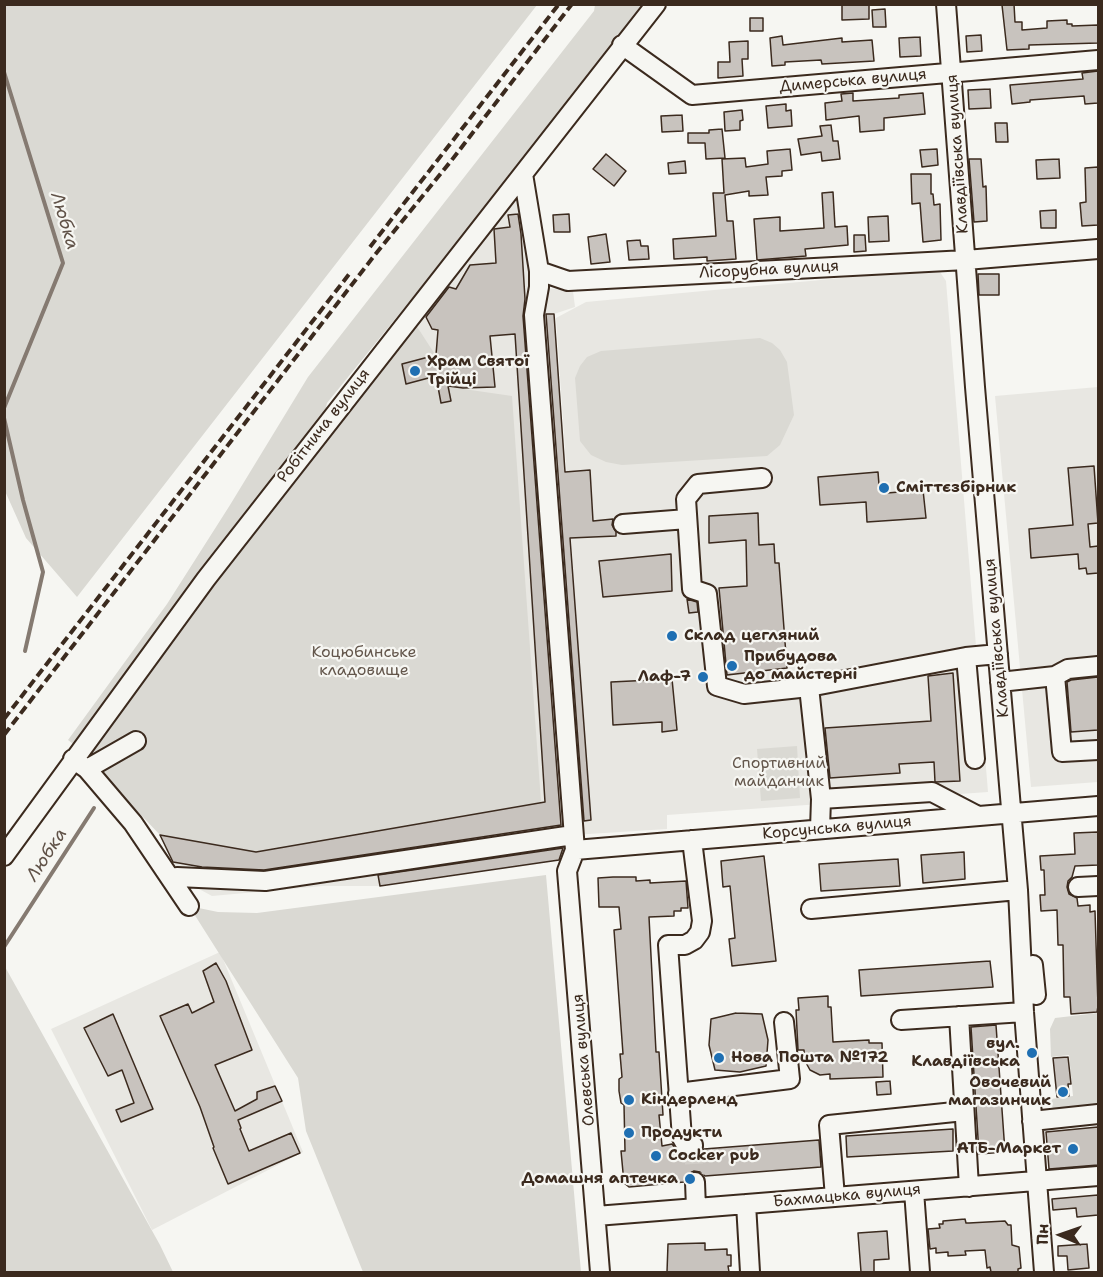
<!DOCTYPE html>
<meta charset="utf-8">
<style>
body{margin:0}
#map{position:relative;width:1103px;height:1277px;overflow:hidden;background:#f6f6f2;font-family:"Shantell Sans",sans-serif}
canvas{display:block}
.frame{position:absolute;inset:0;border:6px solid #3b2a1e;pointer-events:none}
.north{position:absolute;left:1031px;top:1205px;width:60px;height:60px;-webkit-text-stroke:4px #f6f6f2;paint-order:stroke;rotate:272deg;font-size:16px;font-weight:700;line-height:24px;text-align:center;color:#3b2a1e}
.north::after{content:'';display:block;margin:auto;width:21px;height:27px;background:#3b2a1e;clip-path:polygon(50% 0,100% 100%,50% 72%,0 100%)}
</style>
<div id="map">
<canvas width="1103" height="1277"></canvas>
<div class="frame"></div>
<div class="north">Пн</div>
</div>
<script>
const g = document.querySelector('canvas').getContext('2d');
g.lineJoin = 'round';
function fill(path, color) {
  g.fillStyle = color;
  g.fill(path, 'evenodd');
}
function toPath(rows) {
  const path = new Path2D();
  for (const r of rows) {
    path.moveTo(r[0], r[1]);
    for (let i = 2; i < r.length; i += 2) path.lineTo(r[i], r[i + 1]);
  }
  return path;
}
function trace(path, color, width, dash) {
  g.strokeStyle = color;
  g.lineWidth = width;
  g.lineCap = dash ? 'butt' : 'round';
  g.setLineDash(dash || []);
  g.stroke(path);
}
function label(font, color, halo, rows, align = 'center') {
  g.font = font + ' "Shantell Sans",sans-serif';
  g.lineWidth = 4.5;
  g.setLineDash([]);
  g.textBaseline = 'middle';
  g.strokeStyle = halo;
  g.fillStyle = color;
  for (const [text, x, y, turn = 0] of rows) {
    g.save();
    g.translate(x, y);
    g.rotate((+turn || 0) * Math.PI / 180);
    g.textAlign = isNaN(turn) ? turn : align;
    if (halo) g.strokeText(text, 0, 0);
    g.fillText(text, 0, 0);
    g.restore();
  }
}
const built = toPath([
 [520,191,539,287,573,291,575,307,554,314,576,611,556,318,586,302,938,269,946,281,988,792,667,815,667,829,573,835,565,837,565,859,380,886,323,886,212,896,177,877,160,835,256,852,442,386,414,322],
 [1098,387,1098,782,1031,787,995,396],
 [220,952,303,1152,152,1230,51,1029]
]);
const green = toPath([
 [4,5,537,5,77,597,26,538,5,491],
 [595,5,650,5,423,292,413,297,327,403,324,416,77,747,68,740,167,604,230,505,308,377,594,11],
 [414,322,436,356,443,386,512,396,541,802,256,852,160,835,85,756,212,584],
 [760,338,772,343,780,350,787,362,794,415,780,445,767,456,622,465,606,462,591,455,580,441,575,378,580,366,587,357,601,351],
 [797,746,800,798,761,801,757,749],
 [546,875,581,1272,363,1272,306,1131,298,1078,189,906,218,912,257,913],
 [4,965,160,1245,173,1272,5,1272],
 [1098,1013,1098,1105,1053,1111,1051,1099,1073,1096,1069,1055,1051,1057,1050,1029,1055,1018]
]);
const stream = toPath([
 [4,72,63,263,4,408],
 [4,418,23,500,43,572,25,651],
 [4,947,94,808]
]);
const building = toPath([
 [842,4,869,4,869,19,842,20,842,4],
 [1014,4,1015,22,1022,22,1022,30,1047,28,1047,21,1067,20,1067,24,1072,24,1072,26,1098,25,1098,43,1029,45,1029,49,1007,50,1002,5,1014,4],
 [885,9,886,27,873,27,872,10,885,9],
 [750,18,763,18,763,31,750,31,750,18],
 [981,35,982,51,967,52,966,36,981,35],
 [782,36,783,45,842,38,842,42,872,40,874,61,822,64,821,60,785,62,785,65,772,66,770,38,782,36],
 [920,37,921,56,900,57,899,38,920,37],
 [748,41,748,59,742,59,743,76,718,78,718,62,730,62,729,42,748,41],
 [1098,71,1098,103,1085,104,1084,96,1030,100,1030,102,1012,104,1010,85,1083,79,1082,73,1098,71],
 [990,89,991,108,969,109,968,90,990,89],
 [853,93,853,101,899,98,899,95,923,93,925,114,884,118,884,130,860,132,859,116,826,120,825,103,842,101,841,94,853,93],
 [786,104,786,111,791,110,792,126,768,128,766,106,786,104],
 [742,110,743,120,740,121,740,130,725,131,724,112,742,110],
 [682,115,683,131,662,132,661,116,682,115],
 [995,123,1007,123,1008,142,996,142,995,123],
 [831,125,833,141,838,141,840,159,822,161,821,152,801,155,798,139,822,136,820,126,831,125],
 [722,129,725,158,706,159,705,143,688,143,688,133,709,133,709,130,722,129],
 [790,149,792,170,782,171,782,176,766,177,768,195,749,196,749,191,725,195,727,221,733,221,736,259,707,261,707,257,674,259,673,239,716,236,713,193,724,193,722,159,745,158,746,167,768,164,767,151,790,149],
 [937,149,938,165,922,167,920,150,937,149],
 [606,154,626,171,614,186,593,169,606,154],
 [969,159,981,159,983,187,986,186,987,221,974,222,969,159],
 [1059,159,1060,178,1037,179,1036,160,1059,159],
 [685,161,686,173,669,174,668,163,685,161],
 [1098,167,1098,225,1082,226,1080,203,1086,202,1085,168,1098,167],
 [911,174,931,174,931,194,933,194,934,205,940,204,941,240,923,242,920,203,912,204,911,174],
 [833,192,835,227,847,226,848,245,805,249,806,256,757,260,754,219,780,217,780,231,824,228,822,193,833,192],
 [1056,210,1056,228,1041,228,1040,211,1056,210],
 [518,214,521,234,525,299,523,316,561,825,264,870,202,867,173,862,160,835,256,852,545,802,515,334,490,336,495,387,463,388,448,386,451,401,441,403,436,376,406,384,402,364,436,355,438,330,432,329,426,317,449,287,456,289,470,265,496,263,494,229,510,227,508,215,518,214],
 [569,214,570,232,554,232,553,215,569,214],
 [888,216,889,241,869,242,868,217,888,216],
 [606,234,610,262,591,264,588,237,606,234],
 [854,235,865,235,866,251,854,252,854,235],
 [640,240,641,246,648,246,649,259,629,260,627,241,640,240],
 [978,274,999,274,999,295,979,295,978,274],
 [546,314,554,314,565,472,590,470,593,521,613,519,612,525,616,532,616,536,570,538,591,820,584,821,546,314],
 [1094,466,1098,523,1088,524,1090,547,1098,546,1098,573,1087,574,1086,568,1079,569,1078,554,1031,558,1029,529,1073,525,1068,468,1094,466],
 [878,472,879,485,886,485,887,493,923,490,926,518,867,522,866,502,820,505,818,477,878,472],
 [758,513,759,545,774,544,775,563,779,563,787,668,727,675,719,588,747,586,746,540,709,543,709,516,758,513],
 [671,554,672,591,603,597,599,561,671,554],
 [687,599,697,602,698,612,689,613,687,599],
 [953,673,960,781,935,782,934,762,899,764,900,773,830,778,825,728,931,721,928,676,953,673],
 [1098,677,1098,730,1071,732,1067,682,1071,680,1098,677],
 [672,679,677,730,662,732,662,722,613,725,611,682,672,679],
 [1098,832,1098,865,1075,866,1072,877,1068,881,1067,887,1069,894,1077,898,1078,906,1090,905,1090,912,1095,911,1098,1006,1097,1012,1071,1014,1070,997,1064,997,1063,945,1058,945,1057,910,1041,911,1040,895,1045,895,1044,870,1041,870,1040,856,1075,854,1074,833,1098,832],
 [563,848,559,860,380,886,378,875,563,848],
 [964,852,965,879,923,883,921,855,964,852],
 [764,856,776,961,732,966,729,939,735,938,730,886,723,887,721,861,764,856],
 [898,859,900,886,821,891,819,864,898,859],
 [613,877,636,877,636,881,650,880,650,883,686,881,688,908,681,908,681,911,674,911,674,916,649,917,656,1052,659,1052,663,1115,659,1115,662,1146,672,1144,680,1154,694,1157,699,1155,704,1149,819,1140,821,1167,705,1176,700,1172,694,1171,685,1176,684,1182,629,1187,624,1183,621,1151,625,1151,624,1105,621,1103,619,1091,619,1079,622,1077,620,1054,623,1054,614,930,621,929,619,907,599,907,598,878,613,877],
 [990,961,993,987,861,996,859,970,990,961],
 [216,963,226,981,252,1050,215,1065,235,1111,257,1099,257,1092,275,1086,282,1101,238,1120,241,1128,240,1129,249,1151,291,1133,300,1153,228,1184,213,1148,214,1147,200,1107,160,1016,188,1004,192,1013,214,1002,203,971,216,963],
 [828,996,828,1007,831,1007,833,1042,869,1040,869,1043,882,1043,883,1077,830,1079,830,1074,820,1075,810,1070,805,1061,804,1050,798,1050,796,1010,799,1010,798,998,828,996],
 [736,1013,762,1014,768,1040,766,1066,740,1072,715,1070,709,1045,711,1019,736,1013],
 [113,1014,153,1109,121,1122,116,1110,134,1103,122,1070,108,1076,84,1028,113,1014],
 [996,1025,1005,1152,979,1154,971,1027,996,1025],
 [1068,1057,1071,1084,1068,1084,1069,1096,1057,1097,1053,1058,1068,1057],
 [890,1081,891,1094,877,1095,876,1082,890,1081],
 [1098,1127,1098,1165,1049,1169,1046,1132,1098,1127],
 [953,1129,953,1151,847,1157,846,1136,953,1129],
 [1098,1195,1098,1215,1077,1217,1076,1208,1053,1210,1052,1199,1098,1195],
 [965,1219,966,1223,969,1223,1005,1221,1008,1225,1011,1225,1012,1245,1019,1247,1021,1268,1018,1269,1018,1272,991,1272,990,1267,987,1268,985,1250,965,1251,966,1255,948,1256,948,1252,936,1253,936,1248,930,1249,928,1229,940,1228,939,1224,943,1224,943,1221,965,1219],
 [887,1231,889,1259,874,1260,874,1272,861,1272,858,1233,887,1231],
 [705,1243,705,1250,727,1249,727,1255,731,1255,731,1266,728,1266,729,1272,667,1272,668,1244,705,1243],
 [1087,1244,1089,1268,1068,1270,1067,1256,1058,1256,1058,1246,1087,1244]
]);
const minorTunnel = toPath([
 [693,1146,695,1182]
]);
const minor = toPath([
 [946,4,975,387,1018,890,1024,1012,1044,1272],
 [622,45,692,95,1098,60],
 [523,174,539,271,539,287,534,315,575,850,567,871,600,1272],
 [539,271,568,281,966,260,1098,249],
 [762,478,698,484,686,499,692,589,707,594,717,686,744,694,809,687,821,799,820,829],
 [623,524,687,519],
 [1055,676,1068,669,1098,666],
 [1000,682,1055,676,1062,752,1098,750],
 [809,687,966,657],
 [73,759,87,769,133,823,189,906],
 [975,759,966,657,998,654],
 [87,769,136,741],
 [821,799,932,792,978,816],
 [692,840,702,921,700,932,694,940,685,945,668,945,682,1138,686,1145,693,1145,693,1146],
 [575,850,1098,806],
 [4,856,206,579,656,4],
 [172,880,177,877,265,881,573,835],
 [1078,887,1098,886],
 [811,909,1018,890],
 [1033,965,1036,995],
 [959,1016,969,1187],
 [901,1020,1024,1012],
 [678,1093,790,1079,784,1022],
 [1032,1121,1098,1114],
 [695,1182,696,1208],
 [914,1191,920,1272],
 [835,1197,829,1125,964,1111],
 [746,1204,750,1272],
 [596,1216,1098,1176]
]);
const rail = toPath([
 [370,247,559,4],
 [4,719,350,273],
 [4,735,374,256,451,161,572,4]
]);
const markers = [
 [415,371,6,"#1f6fb2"],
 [884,488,6,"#1f6fb2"],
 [672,636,6,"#1f6fb2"],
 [732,666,6,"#1f6fb2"],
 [703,677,6,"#1f6fb2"],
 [1032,1053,6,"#1f6fb2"],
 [719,1058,6,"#1f6fb2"],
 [1063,1092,6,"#1f6fb2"],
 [629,1100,6,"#1f6fb2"],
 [629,1133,6,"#1f6fb2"],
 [1073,1149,6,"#1f6fb2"],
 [656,1156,6,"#1f6fb2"],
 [690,1179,6,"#1f6fb2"]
];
const streetNames = [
 ["Димерська вулиця",853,81,-5],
 ["Клавдіївська вулиця",958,154,-94],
 ["Лісорубна вулиця",769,270,-3],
 ["Робітнича вулиця",324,426,-52],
 ["Клавдіївська вулиця",997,638,-95],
 ["Корсунська вулиця",837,828,-5],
 ["Олевська вулиця",584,1060,-95],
 ["Бахмацька вулиця",847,1196,-5]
];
const poiNames = [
 ["Храм Святої",427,362],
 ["Трійці",427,380],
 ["Сміттєзбірник",896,488],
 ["Склад цегляний",684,636],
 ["Прибудова",744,657],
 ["до майстерні",744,675],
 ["Лаф-7",691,677,"right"],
 ["вул.",1020,1044,"right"],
 ["Клавдіївська",1020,1062,"right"],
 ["Нова Пошта №172",731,1058],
 ["Овочевий",1051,1083,"right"],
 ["магазинчик",1051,1101,"right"],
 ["Кіндерленд",641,1100],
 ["Продукти",641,1133],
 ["АТБ-Маркет",1061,1149,"right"],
 ["Cocker pub",668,1156],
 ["Домашня аптечка",678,1179,"right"]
];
const parkNames = [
 ["Коцюбинське",364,653],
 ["кладовище",364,671],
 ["Спортивний",779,764],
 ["майданчик",779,782]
];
const waterNames = [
 ["Любка",64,221,73],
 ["Любка",47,855,-57]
];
fill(built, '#e8e7e2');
fill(green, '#dad9d3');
trace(stream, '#857a71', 4);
fill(building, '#c8c3be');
trace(building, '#3b2a1e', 1.5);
trace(minorTunnel, '#d1cdc8', 18, [18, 9]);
trace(minor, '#3b2a1e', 22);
trace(minor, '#f6f6f2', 18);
trace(rail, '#3b2a1e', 4, [9, 4.5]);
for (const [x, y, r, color] of markers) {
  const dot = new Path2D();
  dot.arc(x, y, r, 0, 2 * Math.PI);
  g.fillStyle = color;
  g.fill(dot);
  trace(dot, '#f6f6f2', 2);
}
label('16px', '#3b2a1e', '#f6f6f2', streetNames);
label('bold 16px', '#3b2a1e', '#f6f6f2', poiNames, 'left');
label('16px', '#63564b', '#f6f6f2', parkNames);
label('italic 18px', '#605248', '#f6f6f2', waterNames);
</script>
